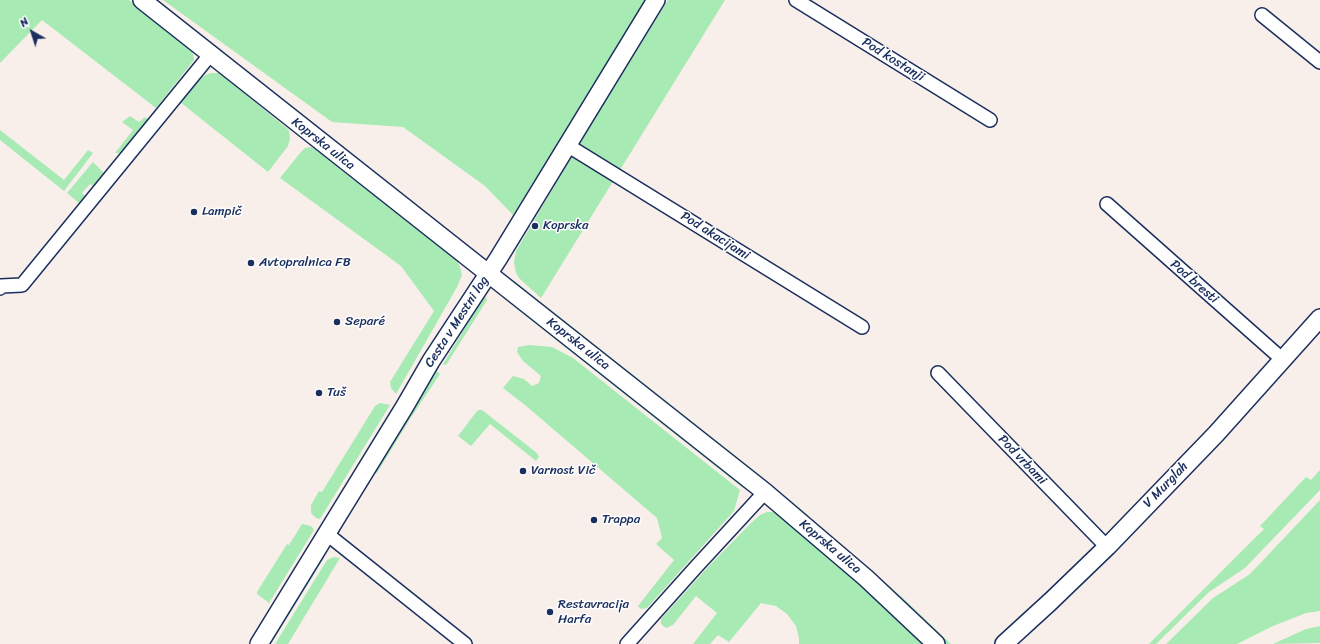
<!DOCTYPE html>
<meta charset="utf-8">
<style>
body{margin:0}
#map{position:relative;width:1320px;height:644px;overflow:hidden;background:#f9efea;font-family:Sriracha,sans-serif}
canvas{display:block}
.north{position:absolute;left:12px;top:12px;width:40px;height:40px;-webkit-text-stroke:3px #fff;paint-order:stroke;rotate:321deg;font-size:11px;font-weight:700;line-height:16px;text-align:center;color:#1b2f5e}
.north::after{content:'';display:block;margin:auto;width:14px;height:18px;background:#1b2f5e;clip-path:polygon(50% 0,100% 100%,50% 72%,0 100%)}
</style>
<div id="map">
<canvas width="1320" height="644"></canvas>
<div class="north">N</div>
</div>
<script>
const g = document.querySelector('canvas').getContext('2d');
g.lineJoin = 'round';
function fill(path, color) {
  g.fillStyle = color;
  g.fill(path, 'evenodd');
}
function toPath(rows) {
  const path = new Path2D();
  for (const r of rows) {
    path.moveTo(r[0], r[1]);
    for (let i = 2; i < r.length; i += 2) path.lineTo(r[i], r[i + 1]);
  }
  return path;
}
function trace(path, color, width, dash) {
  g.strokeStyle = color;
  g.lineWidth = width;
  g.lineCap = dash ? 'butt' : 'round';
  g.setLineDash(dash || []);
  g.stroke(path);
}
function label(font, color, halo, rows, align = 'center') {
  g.font = font + ' Sriracha,sans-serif';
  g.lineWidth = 3;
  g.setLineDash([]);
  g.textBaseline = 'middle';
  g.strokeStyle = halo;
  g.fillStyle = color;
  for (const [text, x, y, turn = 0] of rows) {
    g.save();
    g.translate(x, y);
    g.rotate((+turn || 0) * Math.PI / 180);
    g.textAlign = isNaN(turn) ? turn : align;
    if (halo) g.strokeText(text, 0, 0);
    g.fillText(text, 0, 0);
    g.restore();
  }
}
const green = toPath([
 [0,0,129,0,188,45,193,54,194,60,156,108,42,20,0,63],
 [163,0,645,0,513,215,485,186,403,127,332,122],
 [668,0,725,0,541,298,520,279,516,273,514,262,516,251,585,134],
 [211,73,219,73,289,130,290,139,288,146,268,172,180,102,198,81,205,75],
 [130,116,139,122,145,117,148,119,125,148,119,153,115,153,133,130,122,122],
 [0,130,64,180,88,150,93,153,64,191,0,140],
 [311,147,317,150,342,171,436,242,457,260,460,267,462,275,457,287,396,394,391,388,390,382,434,311,401,266,280,178,300,153,305,148],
 [93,162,104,173,93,186,90,184,82,193,85,196,79,203,67,193],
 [513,280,761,476,809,516,807,519,512,282],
 [503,295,746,487,747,490,743,488,502,297],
 [486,297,487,300,446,365,443,364,482,300],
 [529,345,552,347,573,358,740,490,734,511,647,608,641,609,638,606,674,560,656,544,662,538,657,518,525,405,503,388,513,376,524,379,532,386,539,383,541,376,523,361,517,352,518,347],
 [437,371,440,374,410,419,377,473,373,471,407,417],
 [380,403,390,405,320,519,316,518,311,513,311,505,319,491,322,492,375,406],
 [392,408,393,413,326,520,324,520],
 [479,410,482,410,537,453,539,457,536,461,490,424,471,446,458,436,477,411],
 [1320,470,1320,490,1245,568,1209,592,1156,644,1149,644,1264,529,1260,526,1306,477,1311,480],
 [1320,500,1320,611,1306,613,1273,626,1237,644,1166,644,1213,598,1250,574],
 [767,512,772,512,778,514,863,584,925,644,799,644,799,638,796,626,787,614,776,606,761,603,729,642,718,635,710,644,693,644,717,613,696,596,673,625,666,628,661,624,661,619,708,567,751,523,760,515],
 [812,519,904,599,951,644,945,644,810,522],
 [302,524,311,526,314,530,269,603,257,594,257,592,287,544,289,545],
 [334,557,340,558,288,644,275,644,327,560],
 [324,558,271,644,267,644,318,561],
 [1320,626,1320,643,1273,644,1306,629]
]);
const minor = toPath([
 [796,0,990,120],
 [1262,15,1320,62],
 [567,145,862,327],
 [1107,204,1283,360],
 [0,288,1,286,22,285,210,55],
 [938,373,1107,547],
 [327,534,465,644],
 [627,644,696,567,765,492]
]);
const tertiary = toPath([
 [142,0,765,492,866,578,936,644],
 [259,644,405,406,431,361,498,259,656,0],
 [1004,644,1051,601,1107,547,1216,434,1320,318]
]);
const markers = [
 [194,212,4,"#1b2f5e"],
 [535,226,4,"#1b2f5e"],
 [251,263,4,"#1b2f5e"],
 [337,322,4,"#1b2f5e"],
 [319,393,4,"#1b2f5e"],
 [523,471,4,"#1b2f5e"],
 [594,520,4,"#1b2f5e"],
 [550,612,4,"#1b2f5e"]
];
const streetNames = [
 ["Pod kostanji",893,60,32],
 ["Koprska ulica",323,144,38],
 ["Pod akacijami",715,236,32],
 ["Pod bresti",1194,282,41],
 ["Cesta v Mestni log",457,322,-57],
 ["Koprska ulica",578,344,38],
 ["Pod vrbami",1022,460,46],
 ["V Murglah",1166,485,-46],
 ["Koprska ulica",830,547,40]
];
const poiNames = [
 ["Lampič",202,212],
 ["Koprska",543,226],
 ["Avtopralnica FB",259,263],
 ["Separé",345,322],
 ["Tuš",327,393],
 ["Varnost Vič",531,471],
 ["Trappa",602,520],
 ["Restavracija",558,605],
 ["Harfa",558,620]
];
fill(green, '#a7eab4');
trace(minor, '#1b2f5e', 16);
trace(tertiary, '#1b2f5e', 20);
trace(minor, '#fff', 13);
trace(tertiary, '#fff', 17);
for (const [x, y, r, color] of markers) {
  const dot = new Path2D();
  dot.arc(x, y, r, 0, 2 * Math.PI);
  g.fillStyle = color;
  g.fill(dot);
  trace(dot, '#fff', 1.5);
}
label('13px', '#1b2f5e', '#fff', streetNames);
label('13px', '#1b2f5e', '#fff', poiNames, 'left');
</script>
